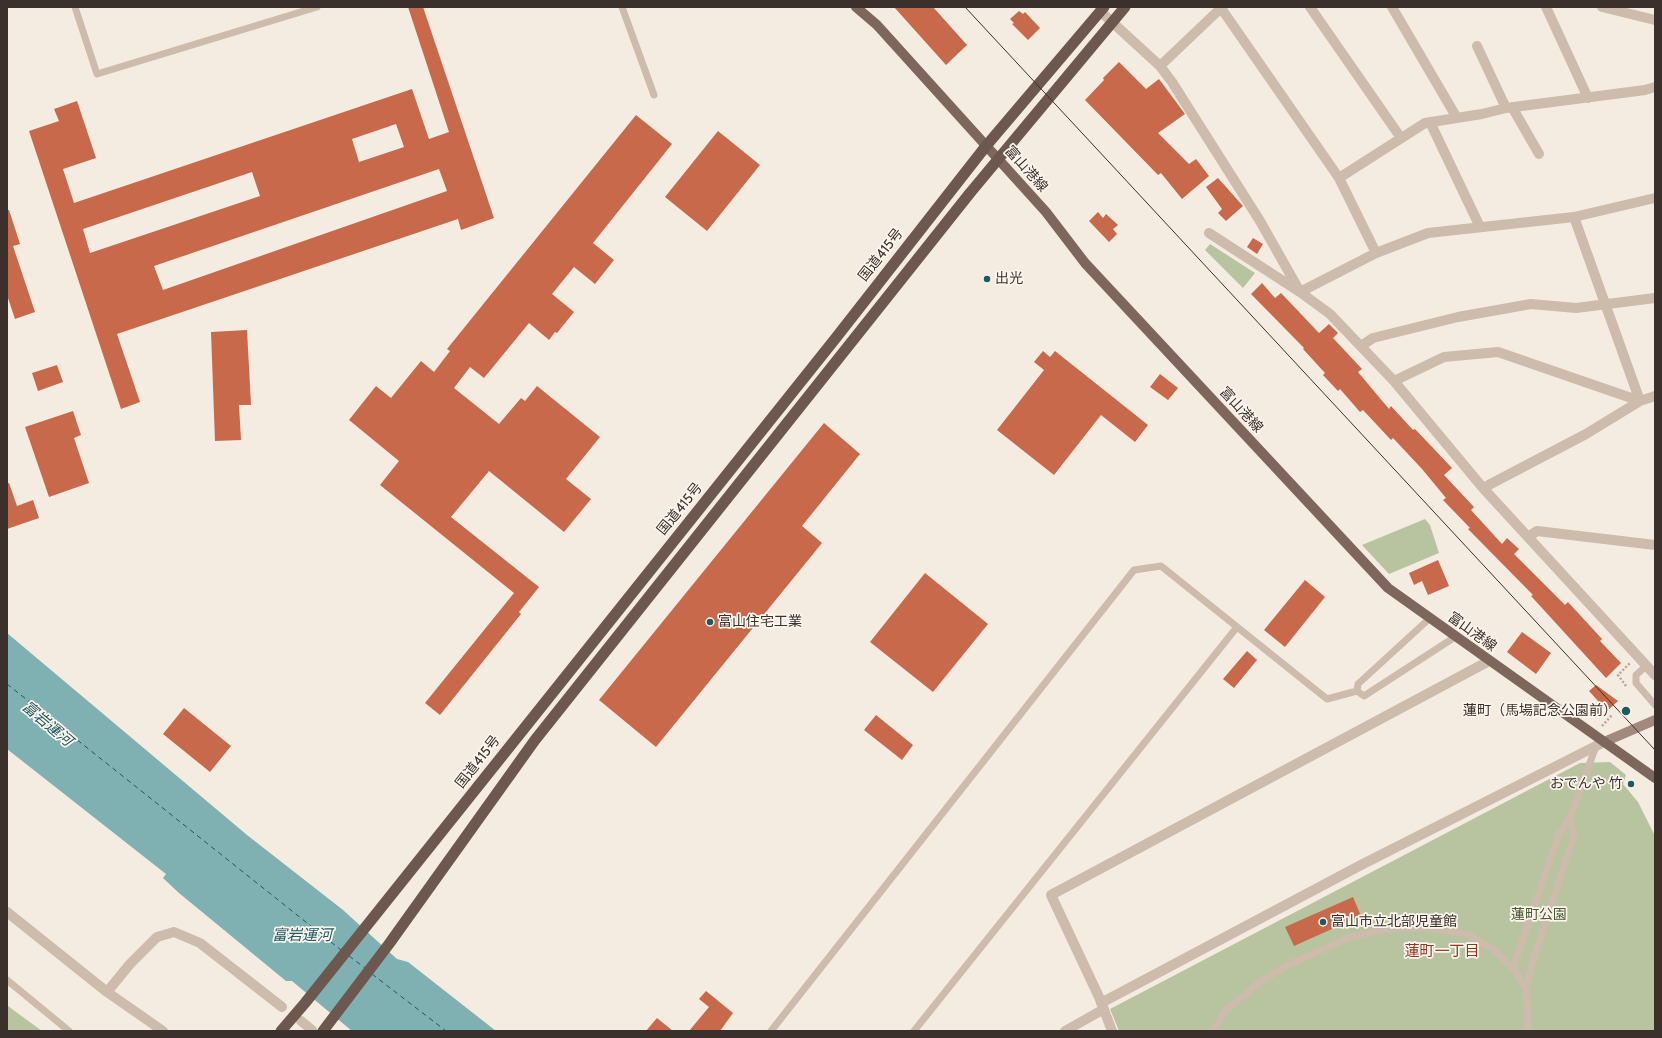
<!DOCTYPE html>
<meta charset="utf-8">
<style>
body{margin:0}
#map{position:relative;width:1662px;height:1038px;overflow:hidden;background:#f4ebe1;font-family:Cabin,sans-serif}
canvas{display:block}
.frame{position:absolute;inset:0;border:8px solid #3b302b;pointer-events:none}
</style>
<div id="map">
<canvas width="1662" height="1038"></canvas>
<div class="frame"></div>
</div>
<script>
const g = document.querySelector('canvas').getContext('2d');
g.lineJoin = 'round';
function fill(path, color) {
  g.fillStyle = color;
  g.fill(path, 'evenodd');
}
function toPath(rows) {
  const path = new Path2D();
  for (const r of rows) {
    path.moveTo(r[0], r[1]);
    for (let i = 2; i < r.length; i += 2) path.lineTo(r[i], r[i + 1]);
  }
  return path;
}
function trace(path, color, width, dash) {
  g.strokeStyle = color;
  g.lineWidth = width;
  g.lineCap = dash ? 'butt' : 'round';
  g.setLineDash(dash || []);
  g.stroke(path);
}
function label(font, color, halo, rows, align = 'center') {
  g.font = font + ' Cabin,"Noto Sans JP",sans-serif';
  g.lineWidth = 3.5;
  g.setLineDash([]);
  g.textBaseline = 'middle';
  g.strokeStyle = halo;
  g.fillStyle = color;
  for (const [text, x, y, turn = 0] of rows) {
    g.save();
    g.translate(x, y);
    g.rotate((+turn || 0) * Math.PI / 180);
    g.textAlign = isNaN(turn) ? turn : align;
    if (halo) g.strokeText(text, 0, 0);
    g.fillText(text, 0, 0);
    g.restore();
  }
}
const green = toPath([
 [1210,244,1255,273,1243,288,1205,250],
 [1425,519,1430,525,1439,553,1389,574,1362,545],
 [1610,762,1626,775,1623,784,1638,802,1655,836,1655,1031,1119,1031,1110,1009,1580,763],
 [7,1005,12,1009,42,1031,7,1031]
]);
const water = toPath([
 [7,633,247,835,343,910,397,959,408,962,496,1031,352,1031,292,981,286,981,179,893,163,878,166,874,7,749]
]);
const ferry = toPath([
 [7,684,341,950],
 [349,956,365,968],
 [372,974,446,1031]
]);
const building = toPath([
 [408,7,423,7,494,218,461,230,458,219,117,334,140,402,121,409,29,131,59,121,54,109,77,101,96,158,63,169,74,203,412,89,429,139,449,132],
 [396,124,404,147,359,162,352,139],
 [439,169,447,191,163,290,154,266],
 [252,172,260,196,90,253,83,229],
 [894,7,933,7,967,45,946,65],
 [1019,11,1023,14,1025,12,1040,28,1028,40,1012,24,1014,23,1010,19],
 [1119,62,1146,89,1159,79,1185,114,1158,133,1189,164,1196,159,1209,176,1182,199,1161,173,1158,175,1085,100,1104,80,1103,78],
 [636,115,672,144,593,243,614,260,595,284,574,267,552,294,574,312,557,333,555,332,549,340,529,323,484,378,470,367,454,388,499,424,521,398,525,401,537,386,600,437,566,479,591,499,564,532,489,471,451,517,539,587,519,612,521,614,440,715,425,703,514,593,380,485,399,461,349,420,376,386,391,398,421,361,434,372,450,351,447,349],
 [718,131,760,165,707,231,665,197],
 [1218,178,1243,206,1226,221,1218,213,1222,209,1206,187],
 [7,210,9,210,20,244,13,246,35,312,15,319,7,295],
 [1098,212,1103,218,1106,214,1118,225,1113,229,1117,234,1109,242,1089,221],
 [1253,238,1263,244,1257,254,1247,247],
 [1262,283,1275,298,1281,293,1319,333,1329,324,1338,333,1333,338,1362,369,1358,372,1389,409,1391,406,1413,430,1415,429,1452,468,1444,475,1474,507,1471,510,1502,544,1507,538,1519,549,1514,554,1565,605,1568,602,1602,639,1600,641,1621,663,1606,678,1531,596,1533,595,1468,529,1470,528,1443,500,1446,498,1422,469,1393,438,1391,440,1363,410,1360,412,1340,389,1338,391,1323,375,1325,373,1303,349,1304,348,1251,294],
 [247,330,251,405,239,405,241,440,215,441,211,332],
 [1043,351,1050,357,1055,351,1148,425,1135,442,1101,415,1054,475,997,430,1044,370,1034,362],
 [57,365,63,382,38,391,32,373],
 [1160,374,1178,388,1168,400,1150,387],
 [73,411,81,435,74,438,89,483,49,497,25,427],
 [824,423,860,454,802,526,822,543,656,747,599,700],
 [7,483,9,483,17,506,33,500,39,518,7,529],
 [1438,560,1449,586,1428,595,1422,581,1414,585,1409,573],
 [925,573,988,624,933,692,870,642],
 [1305,580,1325,597,1285,647,1264,630],
 [1522,632,1551,653,1536,674,1507,652],
 [1247,651,1257,660,1234,688,1223,679],
 [1596,685,1618,701,1607,711,1589,691],
 [184,708,231,746,210,772,163,734],
 [876,715,913,745,902,760,864,730],
 [1353,897,1361,916,1294,946,1285,927],
 [706,991,733,1013,720,1031,689,1031,709,1007,699,999],
 [657,1018,673,1031,646,1031]
]);
const path = toPath([
 [1626,686,1618,675,1630,663],
 [1602,726,1612,715]
]);
const service = toPath([
 [75,7,97,74,317,7],
 [622,7,654,95],
 [1430,618,1358,684,1357,691,1364,696,1455,637],
 [1646,666,1636,675,1636,683,1655,705],
 [1513,968,1559,834,1570,818,1596,746],
 [7,980,69,1031],
 [1526,988,1534,958,1574,836,1570,818],
 [771,1031,1134,570,1161,566,1327,699,1357,691],
 [914,1031,1237,627],
 [1213,1031,1226,1010,1260,982,1286,966,1348,938,1385,929,1425,927,1469,935,1491,948,1513,968,1526,988,1528,1031]
]);
const minor = toPath([
 [1310,7,1401,138],
 [1392,7,1457,118],
 [1546,7,1588,98],
 [1602,7,1655,20],
 [1221,8,1339,178],
 [1100,11,1160,66,1172,82,1260,221,1299,290],
 [1477,46,1506,108],
 [1160,66,1222,7],
 [1512,107,1539,154],
 [1430,122,1480,227],
 [1574,217,1640,401],
 [1209,233,1300,292,1330,314,1394,381,1483,488,1528,537,1537,531,1655,545],
 [1376,253,1428,233,1574,217,1655,198],
 [1300,292,1376,253,1339,178,1425,123,1482,114,1506,108,1645,90,1655,87],
 [1361,346,1373,338,1458,317,1531,304,1576,308,1655,298],
 [1394,381,1444,357,1498,352,1640,401],
 [1483,488,1586,434,1640,401,1655,396],
 [1528,537,1655,675],
 [7,912,107,992,163,1031],
 [107,992,130,964,157,937,174,932,200,943,282,1007],
 [1101,1003,1361,865,1604,742],
 [301,1021,312,1030],
 [1065,1031,1104,1009],
 [1112,1031,1099,997,1051,895,1489,661]
]);
const secondary = toPath([
 [1604,742,1655,720]
]);
const primary = toPath([
 [856,7,877,25,1046,212,1085,263,1388,588,1655,778]
]);
const trunk = toPath([
 [281,1031,305,1003,835,339,986,146,1104,7],
 [323,1031,389,944,535,740,970,193,1125,7]
]);
const tram = toPath([
 [965,7,1655,750]
]);
const markers = [
 [987,279,4,"#1f5a5e"],
 [710,622,4,"#1f5a5e"],
 [1626,711,5,"#1f5a5e"],
 [1631,784,4,"#1f5a5e"],
 [1323,922,4,"#1f5a5e"]
];
const streetNames = [
 ["富山港線",1026,169,48],
 ["国道415号",881,255,-52],
 ["富山港線",1241,410,47],
 ["国道415号",680,509,-51],
 ["富山港線",1472,632,36],
 ["国道415号",478,762,-52]
];
const poiNames = [
 ["出光",995,279],
 ["富山住宅工業",718,622],
 ["蓮町（馬場記念公園前）",1617,711,"right"],
 ["おでんや 竹",1623,784,"right"],
 ["富山市立北部児童館",1331,922]
];
const parkNames = [
 ["蓮町公園",1539,915]
];
const waterNames = [
 ["富岩運河",47,724,40],
 ["富岩運河",302,936]
];
const neighbourhoodNames = [
 ["蓮町一丁目",1442,952]
];
fill(green, '#b8c4a0');
fill(water, '#7fb0b2');
trace(ferry, '#1f5a5e', 1, [5, 4]);
fill(building, '#c8694b');
trace(path, '#b9a596', 2.5, [2, 2]);
trace(service, '#cdbbac', 7);
trace(minor, '#cdbbac', 10);
trace(secondary, '#a18a7d', 10);
trace(primary, '#7d675c', 10);
trace(trunk, '#6c584f', 11);
trace(tram, '#3b302b', 1);
for (const [x, y, r, color] of markers) {
  const dot = new Path2D();
  dot.arc(x, y, r, 0, 2 * Math.PI);
  g.fillStyle = color;
  g.fill(dot);
  trace(dot, '#fbf5ee', 1.5);
}
label('14px', '#3b302b', '#fbf5ee', streetNames);
label('14px', '#3b302b', '#fbf5ee', poiNames, 'left');
label('14px', '#4a5a2e', '#fbf5ee', parkNames);
label('italic 15px', '#1f5a5e', '#fbf5ee', waterNames);
label('15px', '#8c3b22', '#fbf5ee', neighbourhoodNames);
</script>
